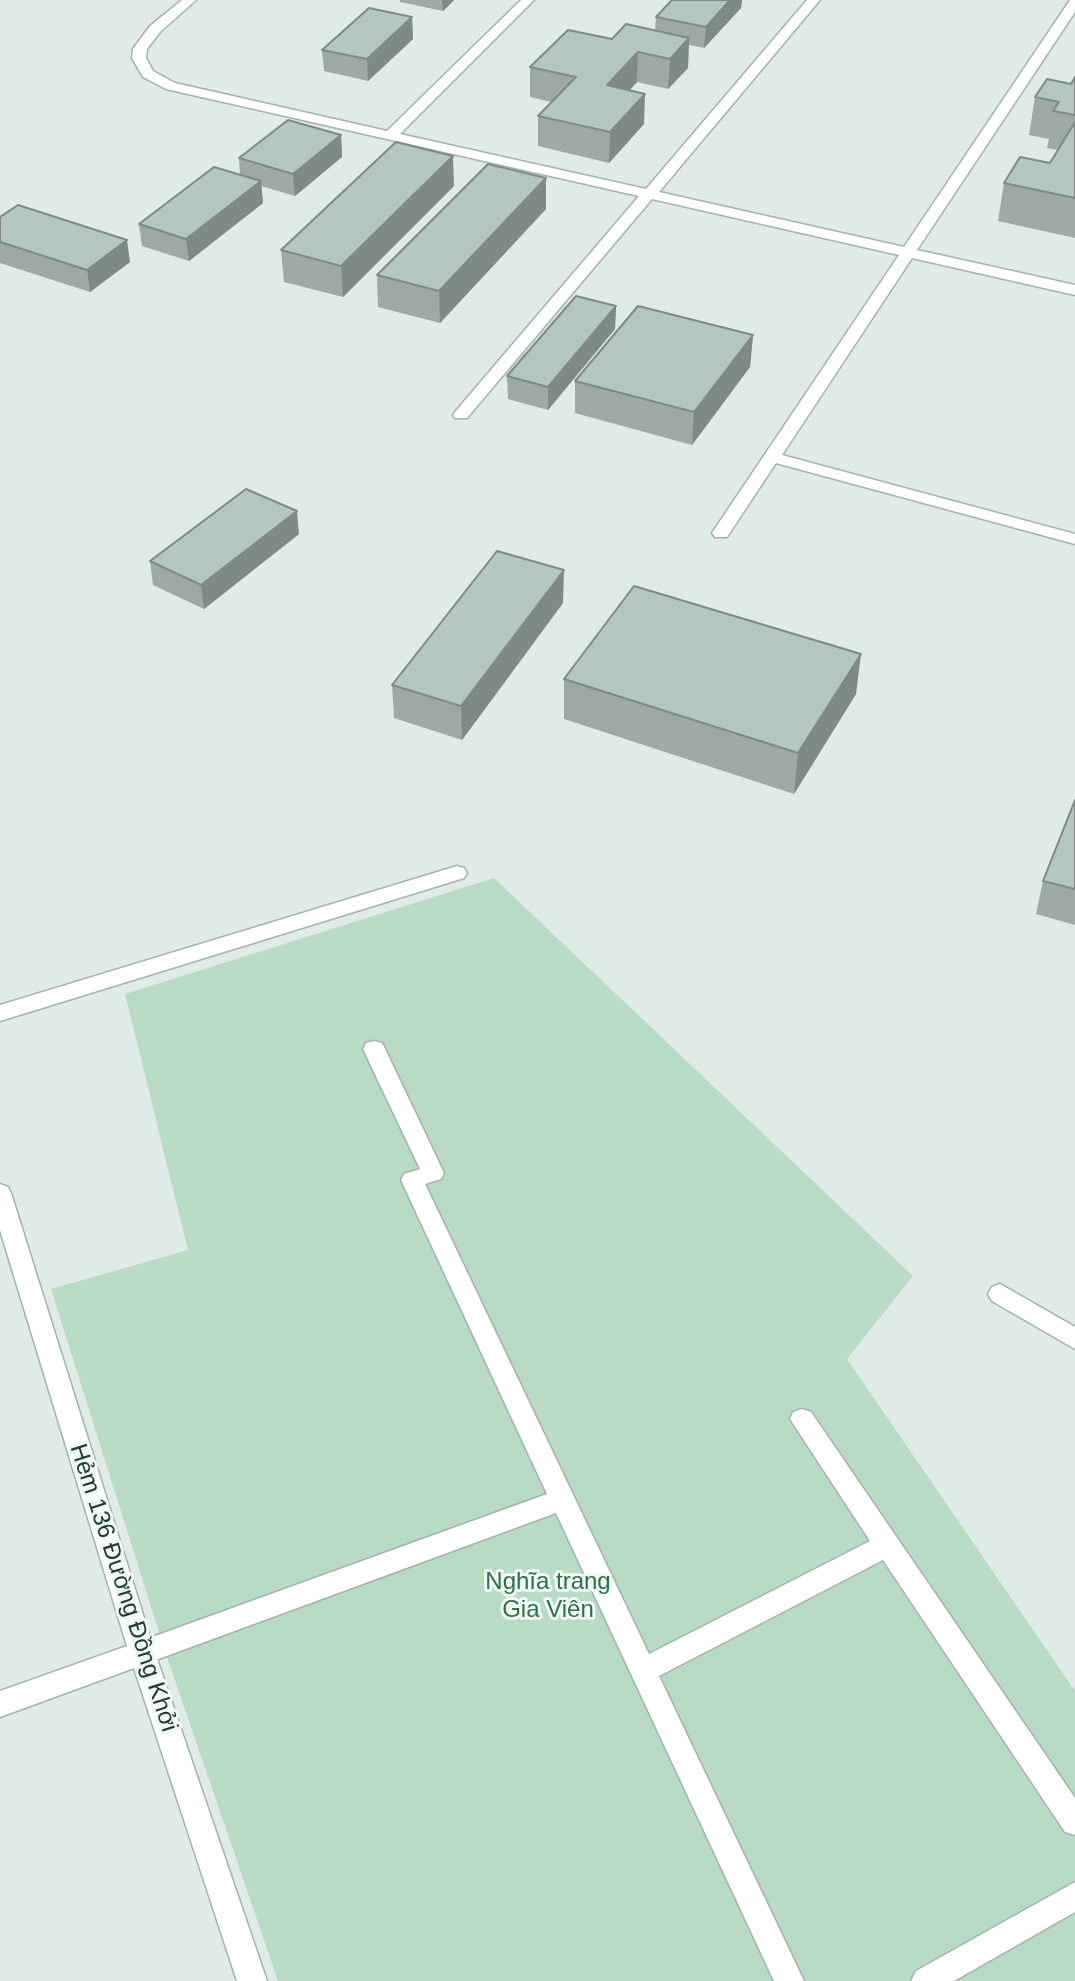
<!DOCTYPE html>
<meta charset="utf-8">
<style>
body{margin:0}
canvas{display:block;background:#e0eae7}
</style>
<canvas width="1075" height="1981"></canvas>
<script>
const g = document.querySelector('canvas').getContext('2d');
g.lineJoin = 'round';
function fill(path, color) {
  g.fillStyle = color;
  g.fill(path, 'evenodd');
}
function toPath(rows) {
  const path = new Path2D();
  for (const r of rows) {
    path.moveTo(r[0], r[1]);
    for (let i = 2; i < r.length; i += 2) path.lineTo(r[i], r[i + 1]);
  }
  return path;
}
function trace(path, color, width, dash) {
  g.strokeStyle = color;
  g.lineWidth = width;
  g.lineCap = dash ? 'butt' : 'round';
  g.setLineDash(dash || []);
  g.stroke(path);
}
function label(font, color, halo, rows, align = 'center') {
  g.font = font + ' Helvetica,sans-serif';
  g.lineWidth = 6;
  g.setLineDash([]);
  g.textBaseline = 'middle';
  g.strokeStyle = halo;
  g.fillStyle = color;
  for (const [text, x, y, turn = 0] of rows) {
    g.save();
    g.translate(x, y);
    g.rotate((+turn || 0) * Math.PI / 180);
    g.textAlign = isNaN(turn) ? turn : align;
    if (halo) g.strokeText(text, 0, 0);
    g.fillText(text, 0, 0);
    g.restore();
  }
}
const green = toPath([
 [494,878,913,1276,847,1359,1075,1691,1075,1981,278,1981,165,1651,51,1289,188,1250,125,994]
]);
const lane = toPath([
 [182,0,196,0,160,32,147,49,146,58,153,71,175,83,387,131,521,0,534,0,400,134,646,189,807,0,820,0,659,192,904,247,1070,0,1075,0,1075,12,917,250,1075,285,1075,295,912,258,782,455,1075,534,1075,544,776,463,727,537,715,537,712,533,899,255,652,199,467,418,455,418,453,415,455,412,639,196,166,89,143,77,132,58,133,49,150,26,182,0],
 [374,1041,382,1043,385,1049,444,1173,441,1179,425,1184,649,1654,870,1541,790,1419,793,1412,802,1409,811,1412,1075,1798,1075,1835,1065,1832,883,1560,659,1676,804,1981,774,1981,556,1513,142,1665,133,1662,129,1653,133,1644,547,1494,401,1180,404,1174,420,1169,363,1049,366,1043,374,1041],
 [1075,1882,1075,1912,954,1981,911,1981,916,1971,1075,1882]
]);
const street = toPath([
 [457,866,464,868,467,873,464,878,0,1021,0,1005,457,866],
 [0,1184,8,1187,11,1193,155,1653,267,1981,237,1981,134,1668,0,1717,0,1691,127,1646,0,1230,0,1184],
 [1000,1284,1075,1327,1075,1349,992,1301,988,1294,992,1287,1000,1284]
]);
const wall = toPath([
 [400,0,454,0,443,11,400,2],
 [672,0,742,0,741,8,704,48,689,45,688,68,668,89,637,82,629,91,644,124,609,163,538,146,538,116,551,102,530,97,530,67,612,39,655,31,656,17],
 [412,17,413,39,368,81,324,71,322,50],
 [1075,77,1075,238,998,221,1004,183,1050,163,1058,150,1047,148,1049,139,1029,135,1035,97,1071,84],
 [341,135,342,157,295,196,261,186,263,203,189,261,142,246,139,224,240,175,239,158],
 [546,178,546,209,440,323,378,307,377,275],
 [454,186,343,297,284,282,281,250],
 [0,217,130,262,90,292,0,263],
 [616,306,615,329,548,410,508,399,507,376],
 [753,335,750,367,692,445,575,413,575,381],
 [299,534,204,609,153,585,150,561],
 [563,603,462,740,394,718,392,685],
 [564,679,856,694,794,794,564,719],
 [1075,800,1075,925,1036,914,1043,881]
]);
const shadedWall = toPath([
 [442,0,454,0,443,11],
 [730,0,742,0,741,8,704,48,706,27],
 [412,17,413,39,368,81,367,59],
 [689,38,688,68,668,89,670,59],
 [638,52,637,82,606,116,607,85],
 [645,94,644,124,609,163,610,132],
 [341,135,342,157,295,196,293,174],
 [453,156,454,186,343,297,341,266],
 [546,178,546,209,440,323,439,291],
 [261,181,263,203,189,261,186,239],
 [127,240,130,262,90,292,87,270],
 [616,306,615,329,548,410,548,387],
 [753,335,750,367,692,445,694,412],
 [297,511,299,534,204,609,201,585],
 [564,570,563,603,462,740,461,706],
 [861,654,856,694,794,794,798,753]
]);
const building = toPath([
 [672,0,730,0,706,27,656,17,672,0],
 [369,8,412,17,367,59,322,50,369,8],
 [626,24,689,38,670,59,638,52,607,85,645,94,610,132,538,116,576,77,530,67,568,30,612,39,626,24],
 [1075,77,1075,115,1053,111,1059,102,1035,97,1047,79,1071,84,1075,77],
 [288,120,341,135,293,174,239,158,288,120],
 [1075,122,1075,198,1004,183,1020,157,1050,163,1075,122],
 [396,142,453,156,341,266,281,250,396,142],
 [488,164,546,178,439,291,377,275,488,164],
 [214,167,261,181,186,239,139,224,214,167],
 [18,205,127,240,87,270,0,242,0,217,18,205],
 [576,296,616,306,548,387,507,376,576,296],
 [638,306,753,335,694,412,575,381,638,306],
 [246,489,297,511,201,585,150,561,246,489],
 [497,551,564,570,461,706,392,685,497,551],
 [634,586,861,654,798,753,564,679,634,586],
 [1075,800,1075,889,1043,881,1075,800]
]);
const nearParknames = [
 ["Nghĩa trang",548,1582],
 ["Gia Viên",548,1610]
];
const nearStreetnames = [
 ["Hẻm 136 Đường Đồng Khởi",123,1588,72]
];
fill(green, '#b9dbc6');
trace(lane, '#a3b2ae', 3);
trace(street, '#a3b2ae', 3);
fill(lane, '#fff');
fill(street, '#fff');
fill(wall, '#9ca9a5');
fill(shadedWall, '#7f8a86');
fill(building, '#b5c5c0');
trace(building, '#7f8a86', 2);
label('24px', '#2d6f4d', '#f0f7f4', nearParknames);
label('24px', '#213a36', '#f0f7f4', nearStreetnames);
</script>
